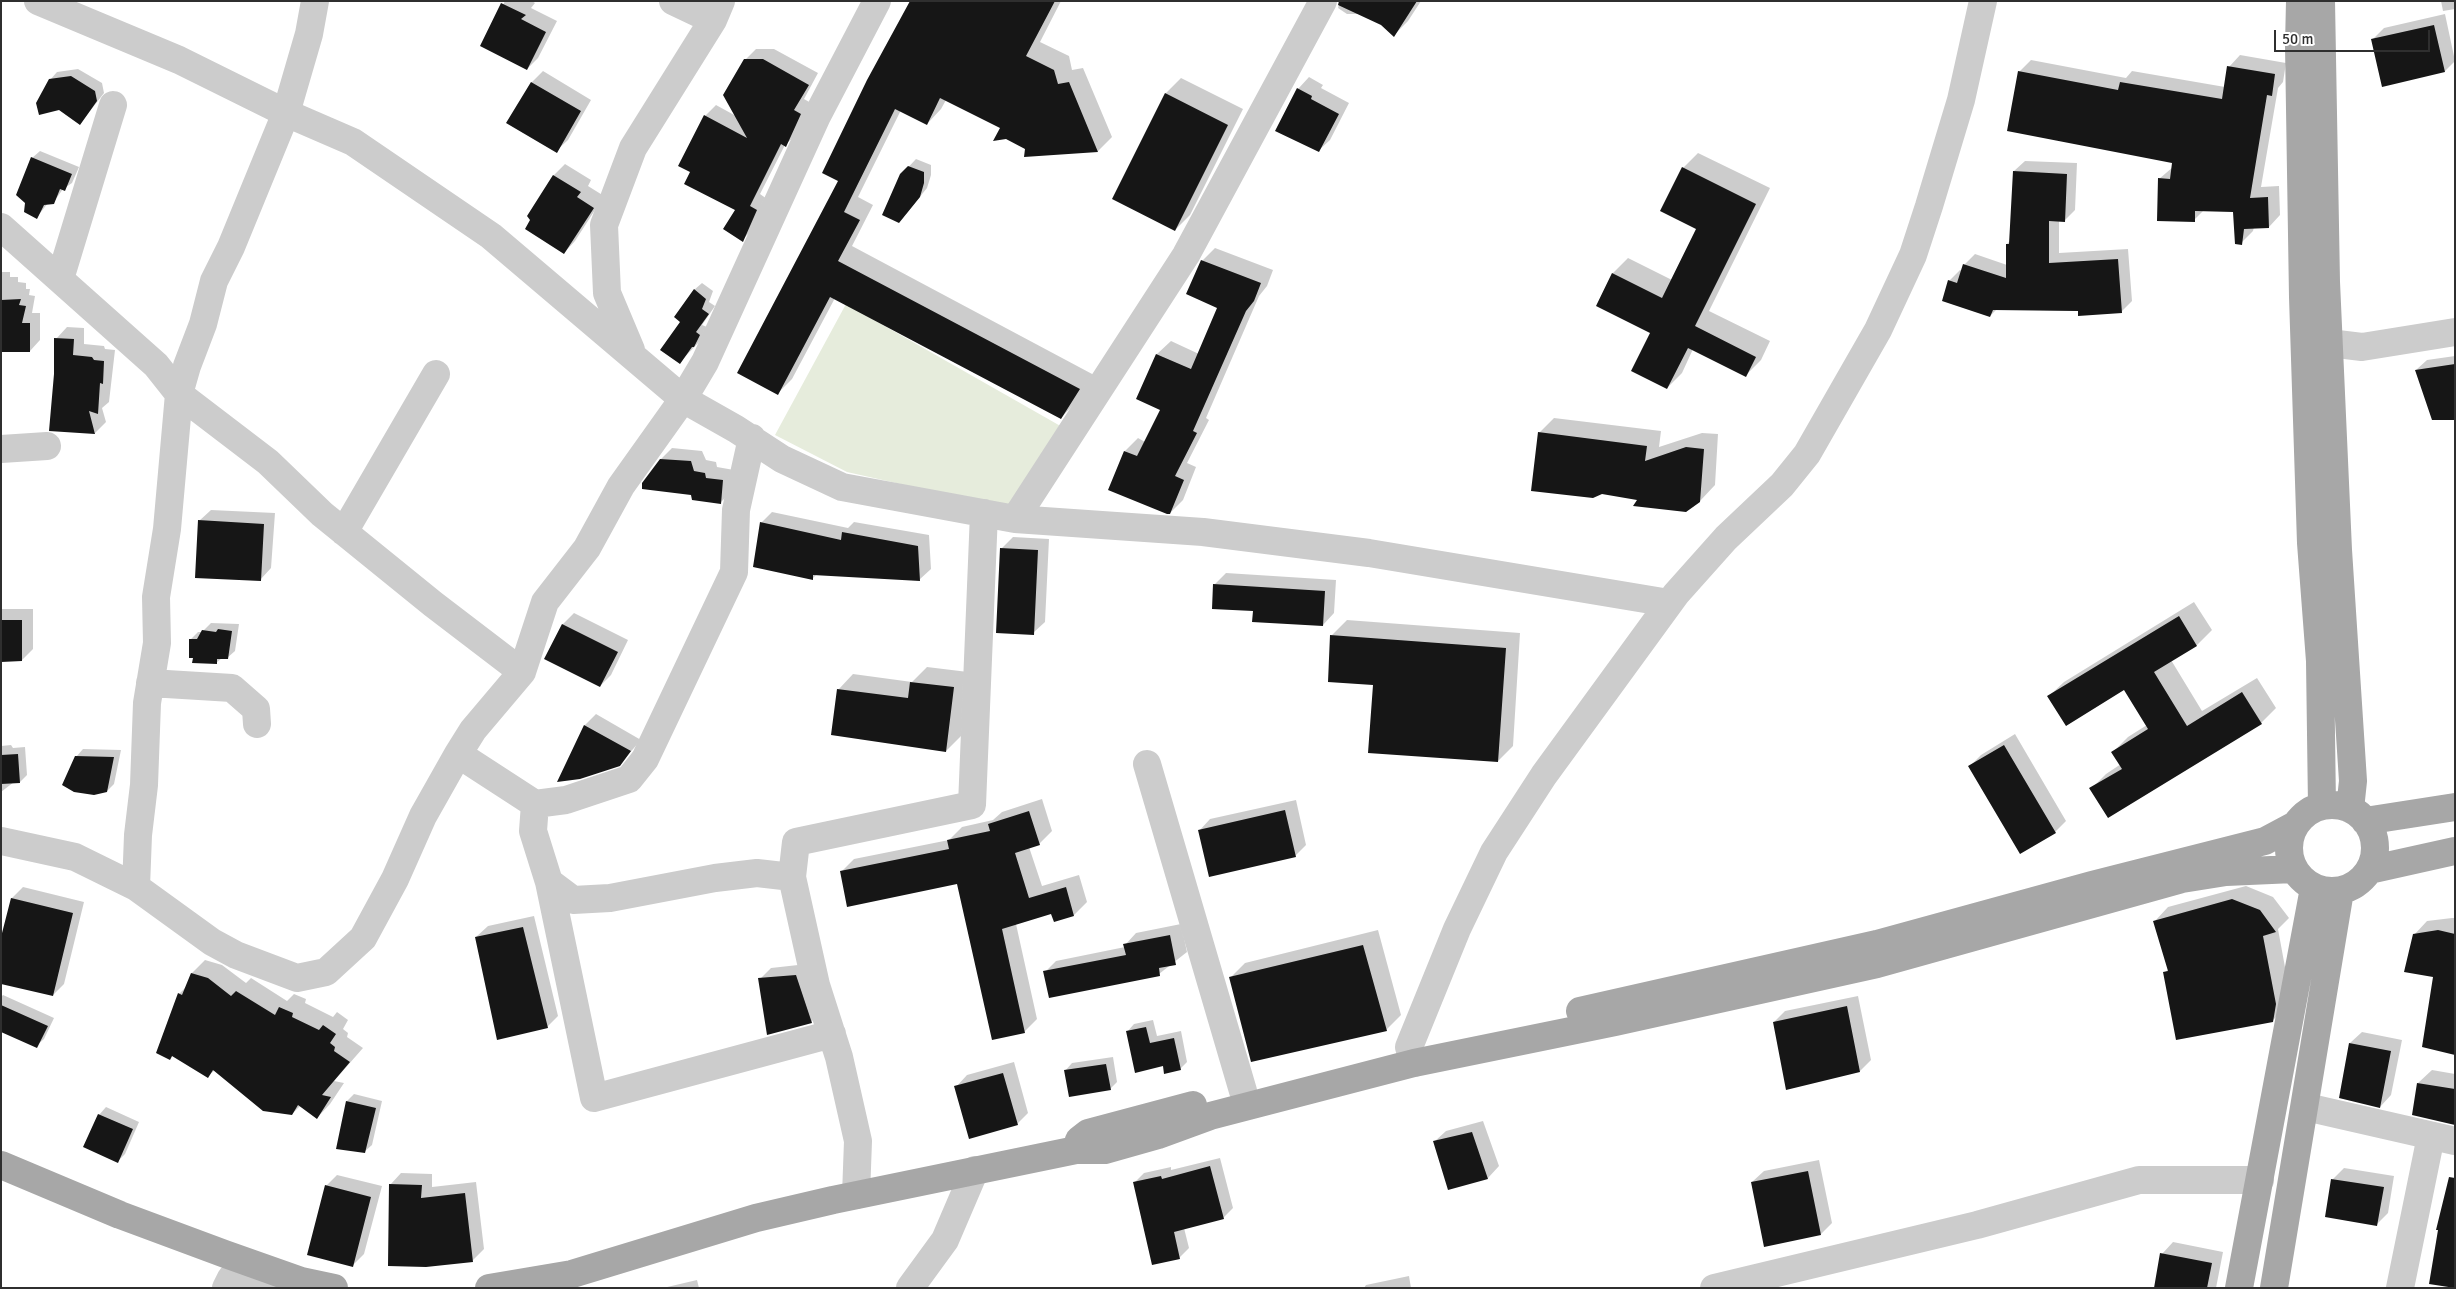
<!DOCTYPE html>
<style>
body{margin:0}
#map{position:relative;width:2456px;height:1289px;overflow:hidden;background:#fff;font-family:Signika,sans-serif}
canvas{display:block}
.frame{position:absolute;inset:0;border:2px solid #2f2f2f;pointer-events:none}
.scale{position:absolute;left:2274px;top:30px;width:156px;height:22px;box-sizing:border-box;border:2px solid #2f2f2f;border-top:0;padding-left:6px;font-size:15px;line-height:18px;white-space:nowrap;color:#2f2f2f;-webkit-text-stroke:4px #fff;paint-order:stroke}
</style>
<div id="map">
<canvas width="2456" height="1289"></canvas>
<div class="frame"></div>
<div class="scale">50 m</div>
</div>
<script>
const g = document.querySelector('canvas').getContext('2d');
g.lineJoin = 'round';
function fill(path, color) {
  g.fillStyle = color;
  g.fill(path, 'evenodd');
}
function toPath(rows) {
  const path = new Path2D();
  for (const r of rows) {
    if (r.length === 3) {
      path.moveTo(r[0] + r[2], r[1]);
      path.arc(r[0], r[1], r[2], 0, 2 * Math.PI);
      continue;
    }
    path.moveTo(r[0], r[1]);
    for (let i = 2; i < r.length; i += 2) path.lineTo(r[i], r[i + 1]);
  }
  return path;
}
function trace(path, color, width, dash) {
  g.strokeStyle = color;
  g.lineWidth = width;
  g.lineCap = dash ? 'butt' : 'round';
  g.setLineDash(dash || []);
  g.stroke(path);
}
const green = toPath([
 [846,304,1064,428,1021,511,847,472,775,435]
]);
const shadow = toPath([
 [505,1,532,1,535,3,531,8,557,21,538,58,527,69,482,46],
 [918,1,1061,1,1040,42,1069,56,1072,70,1083,68,1112,137,1098,151,1027,148,1001,127,946,100,941,109,927,124,901,110,858,197,873,205,852,246,1094,375,1075,403,1061,418,835,298,792,379,778,393,839,180],
 [1340,1,1421,1,1408,21,1394,35,1382,24,1361,14,1347,14,1338,8],
 [2441,1,2455,1,2455,9,2443,11],
 [2445,14,2455,61,2445,71,2372,40,2384,28],
 [756,49,774,49,818,73,804,99,811,103,796,135,785,145,760,194,767,199,753,229,742,240,736,210,691,172,705,116,716,105,736,116,745,60],
 [2240,55,2286,63,2283,82,2278,88,2261,187,2279,186,2280,215,2269,227,2254,227,2253,231,2241,243,2234,211,2204,210,2194,220,2159,179,2173,167,2173,162,2019,72,2031,60,2126,78,2132,71,2225,87,2229,67],
 [78,69,102,83,104,93,80,124,50,80,57,72],
 [543,71,591,100,568,140,556,151,508,122,532,82],
 [1309,77,1323,85,1321,88,1349,103,1330,140,1318,151,1277,130,1298,89],
 [1181,78,1243,109,1190,215,1175,230,1166,93],
 [40,151,79,167,72,183,63,189,53,203,48,203,37,217,32,158],
 [1698,153,1770,188,1709,311,1770,341,1761,360,1746,375,1693,349,1682,373,1667,388,1651,332,1597,305,1613,273,1628,258,1672,280,1698,228,1683,168],
 [916,159,931,165,931,175,927,188,906,214,901,175],
 [2025,161,2077,163,2075,210,2064,221,2059,220,2059,253,2128,249,2132,301,2121,312,1997,309,1990,316,1949,281,1960,270,1962,271,1964,265,1975,254,2007,265,2007,244,2011,240,2014,171],
 [565,164,591,180,588,186,604,196,575,241,564,253,528,216,554,175],
 [1215,248,1273,270,1267,286,1259,296,1206,418,1209,420,1187,463,1196,467,1183,500,1170,513,1125,451,1138,438,1145,442,1161,409,1138,399,1157,354,1171,341,1199,354,1219,307,1202,261],
 [1,269,2,272,10,272,10,277,18,277,18,282,26,283,26,289,30,289,29,295,35,296,32,313,40,313,40,340,30,351,1,351],
 [702,283,713,291,709,302,715,306,702,325,707,327,702,339,680,362,682,322,694,290],
 [67,327,84,328,84,344,104,346,105,349,115,350,109,402,102,408,106,422,95,433,56,339],
 [2455,356,2455,417,2416,370,2427,360],
 [1554,418,1661,431,1659,447,1702,433,1718,434,1715,485,1700,501,1639,499,1602,492,1539,433],
 [672,448,702,451,706,460,716,462,717,467,734,470,732,491,721,502,692,494,661,459],
 [211,510,275,513,271,568,260,580,199,521],
 [772,512,848,528,854,522,929,535,931,569,919,580,817,574,812,579,761,523],
 [1013,537,1049,539,1045,622,1033,633,1002,548],
 [1226,573,1336,580,1334,613,1323,625,1254,610,1214,585],
 [2194,602,2212,630,2197,645,2171,660,2202,711,2257,678,2276,708,2261,723,2091,789,2106,774,2121,764,2113,752,2128,737,2147,725,2125,689,2049,696,2064,682],
 [1,609,33,609,33,649,22,660,1,661],
 [574,613,628,640,611,675,600,686,546,659,563,624],
 [1347,620,1520,633,1513,746,1498,761,1374,684,1332,635],
 [211,623,239,624,235,651,227,658,222,658,216,663,191,639,198,632,202,632],
 [927,667,968,672,961,736,946,751,838,690,853,674,912,682],
 [596,714,641,740,619,765,559,781,585,725],
 [2015,734,2066,821,2055,832,1970,766,1981,755],
 [11,745,13,748,25,747,27,775,20,782,14,782,1,792,1,746],
 [83,749,121,750,114,784,107,791,76,757],
 [1042,799,1052,831,1039,844,1029,847,1042,886,1079,875,1087,902,1074,915,1054,920,1052,913,1016,924,1037,1019,1024,1032,958,883,841,872,854,859,949,840,962,827,993,820,1002,812],
 [1296,800,1306,845,1295,856,1199,831,1210,819],
 [2246,886,2273,897,2289,918,2278,929,2289,989,2286,1007,2272,1021,2164,973,2169,969,2155,921,2168,907],
 [23,887,84,902,64,984,53,995,1,942,12,898],
 [534,916,558,1016,547,1027,476,937,488,926],
 [2452,918,2455,918,2455,1054,2435,976,2414,935,2427,921],
 [1181,924,1187,952,1159,974,1045,972,1056,961,1125,947,1125,945,1136,933],
 [1378,930,1401,1015,1386,1030,1230,978,1245,963],
 [205,960,222,965,246,983,251,978,287,1001,294,994,306,999,305,1003,333,1017,337,1012,348,1020,343,1029,348,1033,347,1037,363,1048,334,1081,344,1083,330,1104,317,1118,301,1105,292,1114,215,1070,208,1076,173,1055,170,1059,179,994,186,987,192,973],
 [807,964,822,1011,811,1022,760,979,771,968],
 [3,995,54,1018,44,1039,36,1046,1,1030,1,997],
 [1858,996,1871,1060,1860,1071,1774,1022,1785,1011],
 [1153,1020,1157,1036,1181,1031,1187,1062,1180,1069,1127,1032,1134,1024],
 [2362,1032,2402,1040,2391,1095,2380,1107,2350,1043],
 [1113,1057,1117,1082,1110,1089,1065,1071,1072,1063],
 [1014,1062,1028,1113,1017,1124,956,1087,967,1075],
 [2432,1070,2455,1074,2455,1124,2418,1083],
 [354,1094,382,1101,372,1145,364,1152,347,1101],
 [106,1107,139,1122,125,1154,118,1161,99,1115],
 [1483,1121,1499,1166,1488,1178,1449,1189,1434,1142,1446,1131],
 [1220,1158,1233,1208,1223,1218,1184,1228,1189,1248,1179,1258,1135,1182,1144,1173,1171,1167,1171,1170],
 [1819,1160,1832,1223,1821,1234,1752,1182,1764,1171],
 [2344,1168,2394,1176,2388,1213,2377,1224,2327,1216,2333,1179],
 [401,1173,432,1174,432,1187,476,1182,484,1249,473,1260,426,1266,390,1185],
 [337,1175,382,1186,364,1254,353,1265,326,1186],
 [2173,1242,2223,1252,2216,1288,2155,1288,2162,1254],
 [1409,1276,1411,1288,1364,1288,1366,1285],
 [697,1280,699,1288,663,1288]
]);
const building = toPath([
 [910,1,1055,1,1026,56,1054,70,1058,84,1069,82,1098,152,1024,157,1025,149,1006,139,993,141,1000,128,940,98,927,125,895,109,844,212,860,220,838,261,1080,389,1061,419,830,297,778,395,737,373,838,181,822,173,867,80],
 [1339,1,1417,1,1394,37,1381,25,1338,5],
 [501,3,526,15,521,19,546,32,527,70,480,46],
 [2434,25,2445,72,2382,87,2371,39],
 [744,59,763,59,809,85,794,110,801,114,786,147,781,144,750,206,757,210,743,242,723,229,735,210,684,184,690,172,678,166,704,115,747,138,723,95],
 [2227,66,2275,74,2272,96,2267,95,2250,198,2268,197,2269,228,2244,229,2242,245,2235,244,2233,212,2195,211,2195,222,2157,221,2158,178,2170,179,2172,163,2007,131,2018,71,2118,90,2120,82,2222,99],
 [71,76,95,91,97,101,80,125,59,110,39,115,36,103,49,79],
 [531,82,581,111,557,153,506,123],
 [1297,88,1312,96,1311,99,1339,114,1319,152,1275,131],
 [1165,93,1228,125,1175,231,1112,199],
 [31,157,72,174,65,191,60,189,54,204,44,205,37,219,24,212,25,203,16,195],
 [908,166,924,172,924,183,920,197,899,223,882,215,900,174],
 [1682,167,1756,204,1695,326,1756,357,1746,377,1688,348,1667,389,1631,371,1650,333,1596,306,1612,273,1662,298,1696,229,1660,211],
 [2013,171,2067,174,2065,222,2049,221,2049,263,2118,259,2122,313,2078,316,2078,311,1993,310,1990,317,1942,301,1948,280,1957,283,1963,264,2006,278,2006,244,2009,244],
 [553,175,581,192,577,197,594,208,564,254,525,229,530,220,527,216],
 [1201,260,1261,283,1254,301,1246,311,1193,431,1197,433,1175,476,1184,480,1170,514,1167,514,1108,490,1124,451,1137,456,1160,410,1136,399,1156,354,1191,369,1217,308,1186,294],
 [694,289,706,299,702,309,709,314,696,332,700,335,694,347,692,347,680,364,660,350,680,322,674,317],
 [21,299,19,305,26,306,22,323,30,323,30,352,1,352,1,300],
 [54,338,74,339,73,355,92,357,94,360,104,361,103,384,100,383,98,414,89,411,95,434,49,431,54,374],
 [2455,364,2455,420,2432,420,2415,370],
 [1538,432,1647,446,1645,461,1686,447,1704,449,1700,502,1686,512,1633,506,1637,500,1602,494,1593,498,1531,491],
 [660,459,691,461,694,471,705,473,706,478,723,480,721,504,692,500,691,495,642,489,642,483],
 [198,520,264,524,261,581,195,578],
 [760,522,841,540,842,532,918,546,920,581,813,575,813,580,753,567],
 [1000,548,1038,550,1034,635,996,633],
 [1213,584,1325,591,1323,626,1252,622,1253,611,1212,609],
 [2179,616,2197,646,2154,672,2187,726,2242,692,2262,724,2108,818,2089,788,2122,769,2111,752,2148,729,2124,690,2066,726,2047,696],
 [1,620,22,620,22,661,1,662],
 [562,624,618,652,600,687,544,659],
 [218,629,232,631,228,659,217,659,217,664,192,663,193,658,189,658,189,639,197,639,202,630,216,632],
 [1330,635,1506,648,1498,762,1368,753,1373,685,1328,682],
 [910,682,954,687,946,752,831,735,837,689,908,698],
 [584,725,631,751,620,766,580,779,557,782],
 [2004,745,2056,833,2020,854,1968,766],
 [18,754,20,783,1,784,1,755],
 [75,756,114,757,107,792,94,795,74,792,62,785],
 [1285,810,1296,857,1209,877,1198,830],
 [1029,811,1040,845,1015,853,1029,898,1066,887,1074,916,1054,922,1051,914,1002,929,1025,1033,992,1040,957,884,847,907,840,871,949,849,947,840,990,831,988,824],
 [11,898,73,913,53,996,1,984,1,937],
 [2232,899,2260,910,2276,932,2263,936,2276,1004,2273,1022,2176,1040,2163,972,2168,971,2153,921],
 [523,927,548,1028,497,1040,475,937],
 [2438,930,2455,934,2455,1055,2422,1047,2433,977,2404,972,2413,934],
 [1170,935,1176,965,1159,968,1160,976,1049,998,1043,971,1126,955,1123,944],
 [1363,945,1387,1031,1251,1062,1229,977],
 [191,973,208,978,231,996,236,991,275,1015,279,1007,293,1013,292,1017,319,1030,323,1025,336,1034,330,1043,335,1047,334,1051,350,1062,322,1095,331,1097,317,1119,298,1105,292,1115,263,1111,213,1070,208,1078,172,1056,170,1060,156,1053,178,993,182,995],
 [796,975,812,1023,767,1035,758,978],
 [1,1005,48,1026,37,1048,1,1032],
 [1847,1006,1860,1072,1786,1090,1773,1022],
 [1146,1027,1150,1043,1174,1038,1181,1070,1164,1074,1163,1066,1135,1073,1126,1031],
 [2349,1043,2391,1051,2380,1108,2339,1098],
 [1106,1064,1111,1090,1069,1097,1064,1070],
 [1003,1073,1018,1125,969,1139,954,1086],
 [2417,1083,2455,1089,2455,1125,2412,1115],
 [346,1101,376,1108,365,1153,336,1149],
 [98,1114,133,1129,118,1163,83,1147],
 [1472,1132,1488,1179,1448,1190,1433,1141],
 [1210,1166,1224,1219,1174,1232,1180,1259,1152,1265,1133,1182,1161,1176,1162,1179],
 [1808,1171,1821,1235,1764,1247,1751,1182],
 [2449,1177,2455,1178,2455,1288,2429,1284,2438,1230,2436,1230],
 [2331,1179,2384,1187,2377,1226,2325,1217],
 [389,1184,422,1185,421,1198,465,1193,473,1262,426,1267,388,1266],
 [325,1185,371,1197,353,1267,307,1255],
 [2160,1253,2212,1263,2207,1288,2154,1288]
]);
const minor = toPath([
 [38,1,179,60,286,113,353,142,491,236,683,399,736,429,782,459,842,487,1015,519,1203,532,1369,553,1669,603],
 [673,1,713,20],
 [1,227,156,365,179,394,268,462,322,514,433,604,522,672],
 [60,279,113,105],
 [2329,343,2362,347,2455,332],
 [631,350,607,293,604,225,633,148,713,20,721,1],
 [1,449,47,446],
 [1015,519,1186,255,1323,1],
 [344,532,436,374],
 [150,683,232,688,256,709,257,724],
 [458,754,535,804,533,831,549,882,573,900,610,898,715,878,757,873,792,877,816,985,839,1057,858,1141,856,1195],
 [1147,764,1243,1091],
 [535,804,566,800,629,779,645,759,734,572,736,510,752,438],
 [1,841,75,857,136,887,212,942,236,955,297,978,326,972,363,938,395,879,423,816,458,754,473,730,522,672,545,602,587,548,621,486,683,399,705,362,817,116,877,1],
 [792,877,796,842,972,805,984,513],
 [549,882,594,1098,832,1034],
 [136,887,138,835,144,785,147,703,157,643,156,597,167,529,179,394,187,366,203,324,214,281,231,247,286,113,309,34,315,1],
 [1414,1063,1409,1047,1457,929,1494,852,1544,775,1676,594,1726,538,1782,485,1807,454,1878,330,1913,255,1929,206,1961,100,1983,1],
 [2306,1107,2455,1141],
 [226,1288,231,1278,267,1288],
 [910,1288,945,1240,975,1170],
 [1714,1288,1977,1225,2139,1180,2260,1180],
 [2400,1288,2431,1136]
]);
const major = toPath([
 [2300,1,2299,46,2303,297,2311,543,2320,661,2322,806],
 [2321,1,2326,282,2338,550,2353,781,2350,809],
 [2332,848,43],
 [2365,821,2455,807],
 [2369,870,2455,851],
 [1580,1011,1877,944,2092,885,2265,841,2295,825],
 [1076,1150,1079,1140,1088,1133,1193,1105],
 [1,1165,120,1215,225,1254,301,1281,334,1288],
 [489,1288,572,1274,756,1218,833,1200,1076,1150,1105,1150,1158,1135,1210,1116,1414,1063,1615,1022,1877,964,2182,879,2226,872,2294,869],
 [2239,1288,2314,888],
 [2274,1288,2340,891]
]);
fill(green, '#e6ecdc');
fill(shadow, '#0003');
fill(building, '#161616');
trace(minor, '#ccc', 28);
trace(major, '#a7a7a7', 28);
</script>
